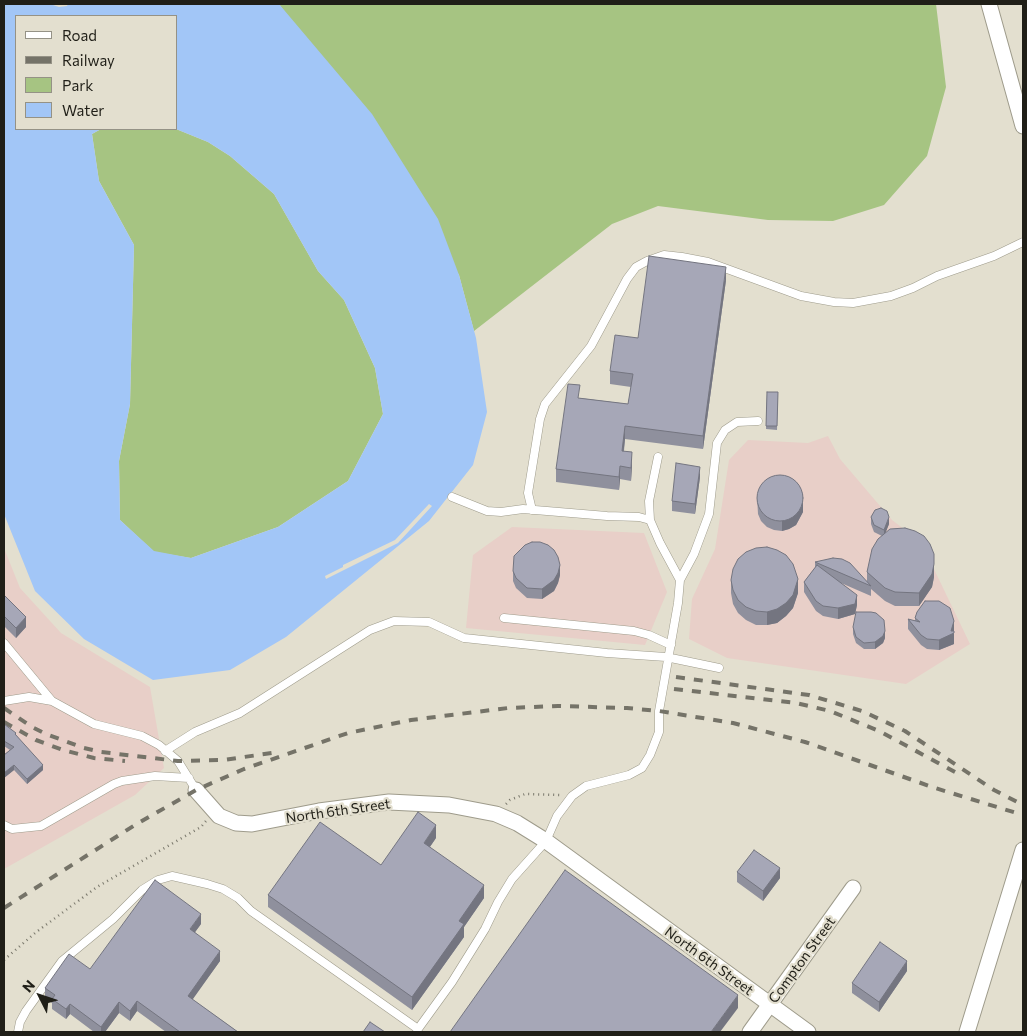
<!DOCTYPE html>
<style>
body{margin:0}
#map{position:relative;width:1027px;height:1036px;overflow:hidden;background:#e3dfcf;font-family:Commissioner,sans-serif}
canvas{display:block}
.frame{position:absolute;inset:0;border:5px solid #201f18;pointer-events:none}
.legend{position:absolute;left:15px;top:15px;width:162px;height:115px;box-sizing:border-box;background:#e3dfcf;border:1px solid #959286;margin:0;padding:6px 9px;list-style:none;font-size:15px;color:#201f18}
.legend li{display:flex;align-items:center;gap:10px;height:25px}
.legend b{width:25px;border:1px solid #959286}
.north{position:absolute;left:15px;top:971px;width:50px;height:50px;-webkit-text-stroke:4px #e3dfcf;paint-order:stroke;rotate:311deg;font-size:14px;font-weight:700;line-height:20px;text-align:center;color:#201f18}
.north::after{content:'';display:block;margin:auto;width:18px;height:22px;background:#201f18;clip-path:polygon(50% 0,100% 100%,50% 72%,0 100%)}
</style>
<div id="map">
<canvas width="1027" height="1036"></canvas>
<div class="frame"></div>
<ul class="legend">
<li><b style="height:6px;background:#fff"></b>Road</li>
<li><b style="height:6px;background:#757368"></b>Railway</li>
<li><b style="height:14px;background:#a6c482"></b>Park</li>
<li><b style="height:14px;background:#a2c6f7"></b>Water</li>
</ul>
<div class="north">N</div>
</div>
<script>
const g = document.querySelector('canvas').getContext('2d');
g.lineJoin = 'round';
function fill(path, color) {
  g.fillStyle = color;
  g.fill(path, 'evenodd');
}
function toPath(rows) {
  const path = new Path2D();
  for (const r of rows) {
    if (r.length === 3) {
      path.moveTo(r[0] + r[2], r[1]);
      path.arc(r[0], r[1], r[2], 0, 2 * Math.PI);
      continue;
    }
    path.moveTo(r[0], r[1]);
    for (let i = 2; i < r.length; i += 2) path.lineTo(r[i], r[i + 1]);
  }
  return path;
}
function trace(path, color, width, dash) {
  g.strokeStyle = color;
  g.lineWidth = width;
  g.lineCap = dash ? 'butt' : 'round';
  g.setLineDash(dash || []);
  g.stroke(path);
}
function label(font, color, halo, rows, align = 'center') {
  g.font = font + ' Commissioner,sans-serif';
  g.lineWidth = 4.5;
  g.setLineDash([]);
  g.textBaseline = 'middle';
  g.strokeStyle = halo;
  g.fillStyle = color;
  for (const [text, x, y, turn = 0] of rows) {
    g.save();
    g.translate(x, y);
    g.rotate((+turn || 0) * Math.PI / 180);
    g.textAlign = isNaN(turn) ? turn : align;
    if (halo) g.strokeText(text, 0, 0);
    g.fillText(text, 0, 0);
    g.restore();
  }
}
const industrial = toPath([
 [828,436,840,459,892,520,921,542,970,644,906,684,727,658,689,639,692,599,715,549,729,460,748,440,808,443],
 [512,527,644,533,667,592,645,645,466,628,473,555],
 [4,548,20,588,61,633,150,687,164,768,135,795,4,869]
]);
const green = toPath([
 [279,4,936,4,946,87,927,156,884,205,833,221,768,220,658,206,612,224,474,331,459,275],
 [101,129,176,129,208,142,230,156,274,194,318,271,344,300,375,368,383,414,348,481,278,527,191,558,154,552,120,520,119,461,130,404,134,245,99,181,92,134]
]);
const water = toPath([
 [4,4,50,4,59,7,67,6,68,4,279,4,372,114,438,219,459,275,476,338,487,412,473,465,429,521,286,637,230,670,153,680,84,639,35,591,4,514],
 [16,16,176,16,176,129,208,142,230,156,274,194,318,271,344,300,375,368,383,414,348,481,278,527,191,558,154,551,120,520,119,461,130,404,134,245,99,181,92,134,101,129,16,129]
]);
const pier = toPath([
 [429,504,432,506,398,543,326,579,325,576,343,567,343,565,395,540]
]);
const path = toPath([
 [506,804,510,800,525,794,560,795],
 [4,960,35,933,97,887,201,827,206,821]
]);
const service = toPath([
 [452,497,487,511,501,512,523,509,607,516,639,517,650,520],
 [532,510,528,493,540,419,545,404,591,346,627,279,636,267,647,261,664,255,682,257,708,262,801,296,834,302,853,303,891,296,913,288,937,276,994,256,1023,242],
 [680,580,694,554,709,514,717,443,725,430,737,422,758,421],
 [504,618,634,631,649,635,671,645],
 [4,643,52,701],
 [4,701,29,697,52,701,94,724,142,736,159,745,178,761,196,790],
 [165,751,195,732,240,713,370,630,394,621,429,622,464,638,607,653,666,657,719,668],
 [4,825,12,829,41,826,114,784,122,781,155,776,189,778],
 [18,1032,20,1022,26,1011,62,961,113,919,142,890,158,880,172,876,207,884,223,889,238,898,251,911,418,1029],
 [417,1032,418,1029,452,982,485,929,498,902,512,879,546,841,557,816,572,796,586,786,629,775,642,768,650,755,659,732,659,711,678,603,680,580,660,543,650,520,649,501,658,457]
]);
const minor = toPath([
 [989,4,1023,126],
 [196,790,219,816,236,823,252,824,319,811,389,802,449,805,496,814,517,823,546,841,808,1032],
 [750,1032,853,888],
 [967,1032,1023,850]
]);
const rail = toPath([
 [676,677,809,695,862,711,905,731,994,790,1023,805],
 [674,689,796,703,830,711,879,731,955,772],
 [4,708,32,727,46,734,84,748,101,752,178,761,223,760,272,753],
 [4,722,36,740,63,750,94,758,125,761],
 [4,908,135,825,196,790,244,769,348,733,411,720,508,708,558,706,627,708,659,711,733,723,805,742,935,788,1023,815]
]);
const wall = toPath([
 [726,280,703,449,625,439,624,451,632,465,631,481,620,479,619,490,556,482,556,469,580,398,628,404,631,387,610,384,610,371,638,338],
 [767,392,778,392,777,430,766,429],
 [700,477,695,514,672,511,672,501],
 [757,496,803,512,796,525,789,529,782,531,774,530,767,527,761,521,758,514],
 [871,517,889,524,885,533,934,577,932,587,919,606,895,606,885,601,871,589,871,596,841,583,857,605,855,614,838,619,823,616,816,611,804,592,804,582,815,568,815,562,867,581,867,572,882,536,874,532,871,524],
 [513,571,560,575,558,583,554,591,542,599,527,598,516,588,513,581],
 [731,580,798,593,793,608,786,616,777,623,767,625,756,625,746,620,738,613,733,604,731,593],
 [4,596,26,627,16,638,4,626],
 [915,618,954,621,954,644,939,650,927,649,921,645,908,629,908,619,915,621],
 [853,627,885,638,883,643,875,649,864,649,856,643,853,634],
 [4,724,16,735,43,770,27,784,14,770,4,778,4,755,10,750,4,746],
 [436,838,430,847,484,898,464,927,464,937,412,1010,268,907,268,895,381,865],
 [737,872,780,878,763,901,737,882],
 [201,924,195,932,220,961,192,999,238,1032,166,1032,137,1011,130,1021,119,1013,105,1032,94,1032,70,1014,66,1019,52,1009,52,1003,45,998,45,988],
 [907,971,879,1012,852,993,852,983]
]);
const shadedWall = toPath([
 [726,267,726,280,703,449,703,436],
 [625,426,625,439,622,464,622,451],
 [632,452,632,465,631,481,631,468],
 [620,466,620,479,619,490,619,477],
 [700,467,700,477,695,514,695,504],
 [803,502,803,512,796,525,789,529,782,531,782,521],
 [889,517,889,524,884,537,884,530],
 [934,564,934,577,932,587,919,606,919,593],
 [560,565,560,575,558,583,554,591,542,599,542,589],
 [798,579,798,593,793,608,786,616,777,623,767,625,767,612],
 [857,595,857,605,855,614,838,619,838,608],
 [26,617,26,627,16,638,16,628],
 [954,621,954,631,953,634,954,633,954,644,939,650,939,640,951,631],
 [885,631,885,638,883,643,875,649,875,642],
 [14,765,14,770,4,778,4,773],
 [43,765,43,770,27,784,27,779],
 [436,825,436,838,424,855,424,843],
 [780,868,780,878,763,901,763,891],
 [484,885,484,898,464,927,464,937,412,1010,412,997,459,921],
 [201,914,201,924,190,939,190,929],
 [220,951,220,961,188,1006,188,996],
 [907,961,907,971,879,1012,879,1002],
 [738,995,738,1008,720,1032,711,1032],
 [137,1001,137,1011,130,1021,130,1011],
 [119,1002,119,1013,105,1032,101,1032,101,1027],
 [70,1004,70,1014,66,1019,66,1009]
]);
const building = toPath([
 [649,256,726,267,703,436,625,426,622,451,632,452,631,468,620,466,619,477,556,469,568,384,580,385,578,398,628,404,633,374,610,371,615,335,638,338,649,256],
 [767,392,778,392,777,426,766,426,767,392],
 [676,463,700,467,695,504,672,501,676,463],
 [780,498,23],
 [881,508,887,511,889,517,884,530,874,525,871,517,875,510,881,508],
 [905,528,915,531,924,536,930,544,934,554,934,564,932,574,919,593,895,592,885,588,867,572,872,549,878,539,890,529,905,528],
 [532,542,540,542,548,545,554,550,558,557,560,565,558,573,554,580,542,589,527,588,516,578,513,571,514,556,525,545,532,542],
 [767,547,777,550,786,555,793,564,798,579,793,595,786,603,777,609,767,612,756,611,746,607,738,600,733,590,731,580,733,569,738,559,746,552,756,548,767,547],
 [833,558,842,559,850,563,871,586,815,562,833,558],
 [817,565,857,595,855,604,838,608,823,606,816,601,804,582,817,565],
 [4,595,26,617,16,628,4,616,4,595],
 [925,601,939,601,950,608,954,621,951,631,954,631,954,633,939,640,927,639,921,635,908,619,920,622,915,618,917,612,925,601],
 [856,612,871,612,876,613,884,620,885,631,883,636,875,642,864,643,856,637,853,627,856,612],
 [4,724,16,733,15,734,43,765,27,779,14,765,4,773,4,755,14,747,4,741,4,724],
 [418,812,436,825,424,843,484,885,459,921,464,924,412,997,268,895,320,822,381,865,418,812],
 [754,850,780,868,763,891,737,872,754,850],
 [565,870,738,995,711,1032,450,1032,565,870],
 [155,880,201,914,190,929,220,951,188,996,238,1032,180,1032,137,1001,130,1011,119,1002,101,1027,70,1004,66,1009,52,999,55,995,45,988,69,954,90,969,155,880],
 [880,942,907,961,879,1002,852,983,880,942],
 [370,1022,385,1032,363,1032,370,1022]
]);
const streetNames = [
 ["North 6th Street",338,811,-8],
 ["Compton Street",802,960,-54],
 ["North 6th Street",709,961,36]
];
fill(industrial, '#e8cfc8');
fill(green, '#a6c482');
fill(water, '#a2c6f7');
fill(pier, '#e3dfcf');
trace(service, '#9e9b8b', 9);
trace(minor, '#9e9b8b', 17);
trace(path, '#7a786c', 2.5, [1, 4]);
trace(service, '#fff', 8);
trace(minor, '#fff', 15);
trace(rail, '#757368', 4, [9, 9]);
fill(wall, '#8f909d');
fill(shadedWall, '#747580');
fill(building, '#a6a7b7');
trace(building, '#747580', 1);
label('14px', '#201f18', '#e3dfcf', streetNames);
</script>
